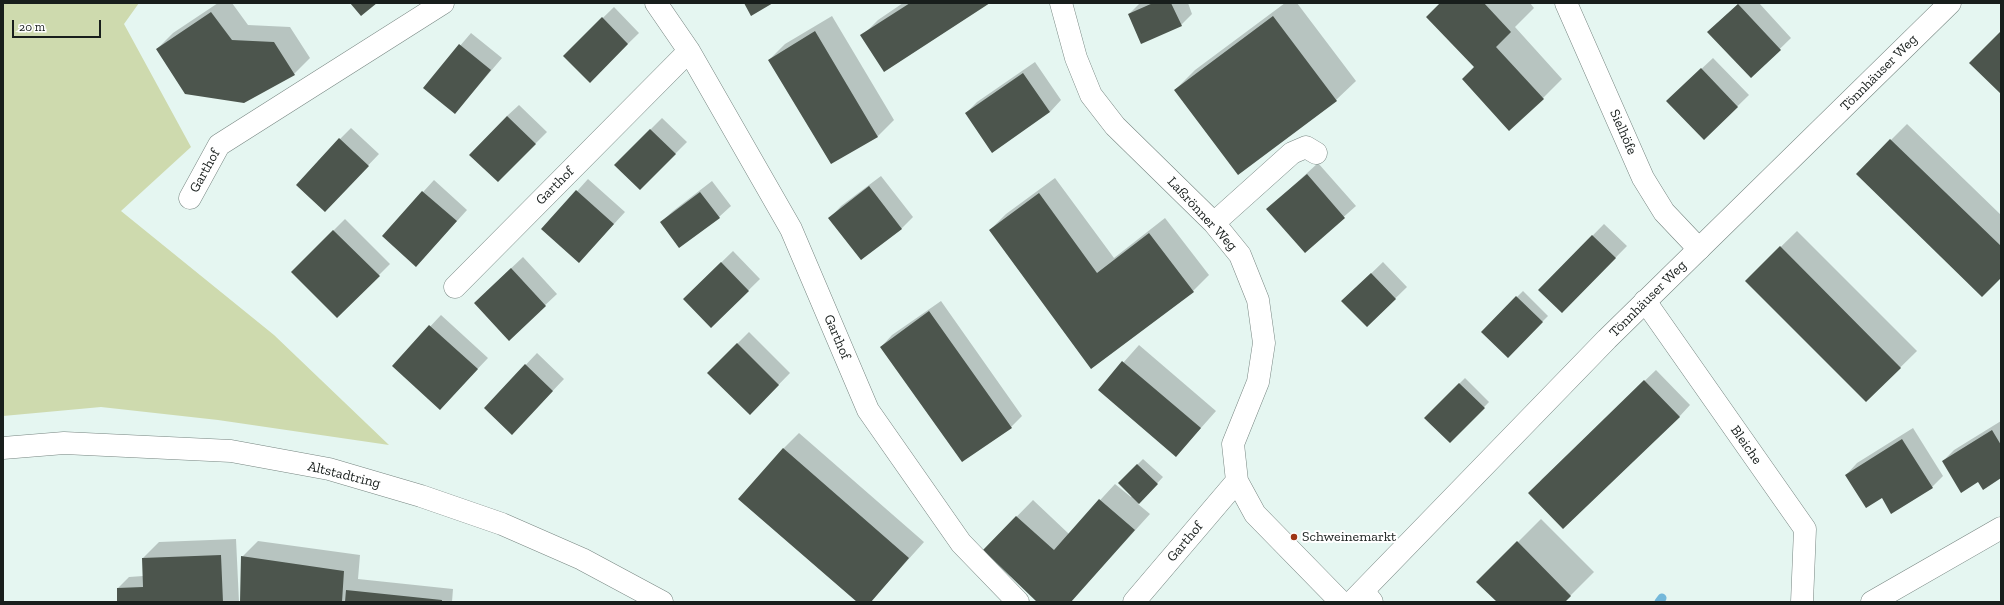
<!DOCTYPE html>
<meta charset="utf-8">
<style>
body{margin:0}
#map{position:relative;width:2004px;height:605px;overflow:hidden;background:#e5f6f1;font-family:"Zilla Slab",serif}
canvas{display:block}
.frame{position:absolute;inset:0;border:4px solid #181e1c;pointer-events:none}
.scale{position:absolute;left:12px;top:20px;width:89px;height:18px;box-sizing:border-box;border:2px solid #181e1c;border-top:0;padding-left:5px;font-size:12px;line-height:14px;white-space:nowrap;color:#181e1c;-webkit-text-stroke:3px #fff;paint-order:stroke}
</style>
<div id="map">
<canvas width="2004" height="605"></canvas>
<div class="frame"></div>
<div class="scale">20 m</div>
</div>
<script>
const g = document.querySelector('canvas').getContext('2d');
g.lineJoin = 'round';
function fill(path, color) {
  g.fillStyle = color;
  g.fill(path, 'evenodd');
}
function toPath(rows) {
  const path = new Path2D();
  for (const r of rows) {
    path.moveTo(r[0], r[1]);
    for (let i = 2; i < r.length; i += 2) path.lineTo(r[i], r[i + 1]);
  }
  return path;
}
function trace(path, color, width, dash) {
  g.strokeStyle = color;
  g.lineWidth = width;
  g.lineCap = dash ? 'butt' : 'round';
  g.setLineDash(dash || []);
  g.stroke(path);
}
function label(font, color, halo, rows, align = 'center') {
  g.font = font + ' "Zilla Slab",serif';
  g.lineWidth = 4;
  g.setLineDash([]);
  g.textBaseline = 'middle';
  g.strokeStyle = halo;
  g.fillStyle = color;
  for (const [text, x, y, turn = 0] of rows) {
    g.save();
    g.translate(x, y);
    g.rotate((+turn || 0) * Math.PI / 180);
    g.textAlign = isNaN(turn) ? turn : align;
    if (halo) g.strokeText(text, 0, 0);
    g.fillText(text, 0, 0);
    g.restore();
  }
}
const green = toPath([
 [3,3,139,3,124,24,191,147,121,211,274,335,389,445,218,420,101,407,3,416]
]);
const shadow = toPath([
 [218,3,232,3,248,25,290,27,310,58,294,74,157,49,173,33],
 [903,3,988,3,862,36,878,20],
 [1140,3,1188,3,1192,14,1181,25,1129,14],
 [1285,3,1297,3,1356,81,1336,100,1175,90,1195,70],
 [1441,3,1530,3,1534,8,1515,27,1562,79,1543,98,1475,67],
 [1739,3,1759,3,1791,38,1751,77,1720,21],
 [614,7,639,33,590,81,564,56],
 [832,16,894,120,878,136,831,163,769,60,785,44],
 [471,33,502,58,455,113,424,88],
 [1713,58,1749,95,1704,139,1679,90],
 [1035,62,1061,100,1050,112,966,113,977,102],
 [519,105,547,132,498,181,507,116],
 [662,118,687,142,640,189,615,165],
 [1907,124,2001,215,2001,277,1857,174],
 [351,128,379,154,336,199,340,139],
 [1318,163,1356,206,1305,251,1268,209],
 [881,176,913,217,902,228,861,259,830,218,841,206],
 [1055,178,1114,258,1165,218,1209,275,1193,291,1091,368,990,230,1006,214],
 [588,179,625,212,579,262,543,229],
 [434,180,467,210,427,254,383,236],
 [712,181,731,206,719,217,661,222,673,211],
 [345,219,390,264,337,317,292,272],
 [1604,224,1627,246,1562,312,1539,290],
 [1797,231,1917,351,1866,401,1746,281],
 [733,251,760,279,711,327,695,288],
 [523,257,557,294,509,339,486,292],
 [1383,262,1407,287,1367,326,1354,290],
 [1523,291,1548,316,1508,356,1482,332],
 [941,301,1022,416,1011,427,881,347,892,335],
 [441,315,488,358,451,397,393,366],
 [749,332,790,373,750,414,708,373],
 [1139,345,1216,411,1176,456,1099,390],
 [537,353,564,379,523,422,485,408],
 [1656,370,1690,405,1679,417,1540,481],
 [1465,378,1489,402,1450,442,1425,418],
 [2001,421,2001,477,1978,481,1943,461,1954,450],
 [1913,428,1943,476,1932,487,1882,497,1846,475,1857,463],
 [799,433,924,542,870,602,858,602,783,449],
 [1143,459,1163,477,1138,504,1150,514,1070,602,1039,602,984,550,1033,500,1069,534,1115,484,1131,497,1132,496,1119,483],
 [1541,519,1594,572,1564,602,1498,602,1478,582],
 [236,539,239,602,241,602,242,557,258,541,360,555,358,579,453,589,452,602,118,602,118,588,129,577,143,576,143,558,159,542]
]);
const stream = toPath([
 [1659,602,1662,598]
]);
const building = toPath([
 [350,3,377,3,361,16],
 [744,3,773,3,751,16],
 [910,3,990,3,884,72,860,35],
 [1153,3,1171,3,1182,26,1141,44,1128,14],
 [1440,3,1484,3,1511,32,1496,47,1544,99,1509,131,1462,79,1474,67,1426,17],
 [1738,4,1781,50,1751,78,1707,32],
 [211,12,232,40,274,42,295,75,244,103,185,94,156,49],
 [1273,16,1337,101,1238,175,1174,90],
 [602,17,628,44,590,83,563,56],
 [815,31,878,137,831,164,768,60],
 [2001,31,2001,94,1969,63],
 [459,44,491,70,455,114,423,88],
 [1701,68,1738,107,1704,140,1666,101],
 [1023,73,1050,112,992,153,965,113],
 [507,116,536,144,498,182,469,155],
 [650,129,676,154,640,190,614,165],
 [339,138,369,166,325,212,296,185],
 [1890,139,2001,246,2001,278,1982,297,1856,174],
 [1307,174,1345,218,1305,253,1266,209],
 [869,186,902,229,861,260,828,218],
 [576,190,614,224,579,263,541,229],
 [422,191,457,221,416,267,382,236],
 [700,192,720,218,679,248,660,222],
 [1039,193,1097,273,1149,233,1194,292,1091,369,989,230],
 [333,230,380,276,337,318,291,272],
 [1592,235,1616,258,1562,313,1538,290],
 [1780,246,1901,368,1866,402,1745,281],
 [721,262,749,291,711,328,683,299],
 [511,268,546,306,509,341,474,303],
 [1371,273,1396,299,1367,327,1341,301],
 [1516,296,1543,322,1508,358,1481,332],
 [929,311,1012,428,962,462,880,347],
 [429,325,478,369,440,410,392,366],
 [737,343,779,385,750,415,707,373],
 [1122,361,1201,428,1176,457,1098,390],
 [525,364,553,391,512,435,484,408],
 [1644,380,1680,417,1563,529,1528,493],
 [1459,383,1485,408,1450,443,1424,418],
 [1992,430,2001,445,2001,478,1983,490,1978,482,1961,493,1942,461],
 [1902,439,1933,488,1891,514,1882,498,1866,508,1845,475],
 [783,448,909,558,871,602,857,602,738,499],
 [1137,464,1158,484,1139,504,1118,483],
 [1099,499,1135,530,1071,602,1037,602,983,550,1016,516,1054,550],
 [1517,541,1571,596,1565,602,1497,602,1476,582],
 [221,555,223,602,117,602,117,588,143,587,142,558],
 [241,556,344,571,342,602,240,602],
 [346,590,442,600,442,602,345,602]
]);
const minor = toPath([
 [656,3,689,51,791,229,868,410,961,543,1018,602],
 [1061,3,1076,58,1091,95,1115,126,1214,223,1240,255,1258,300,1264,343,1258,382,1233,444,1237,481,1255,514,1341,602],
 [1566,3,1643,178,1664,212,1699,249],
 [190,198,219,145,443,3],
 [1214,223,1292,153,1306,147,1316,153],
 [455,287,689,51],
 [1645,301,1805,529,1802,602],
 [1363,591,1372,602],
 [1134,602,1237,481],
 [1872,602,2001,528]
]);
const major = toPath([
 [3,448,64,443,231,451,329,469,421,496,502,524,582,559,662,602],
 [1352,602,1607,339,1950,3]
]);
const markers = [
 [1294,537,4,"#9c3514"]
];
const streetNames = [
 ["Tönnhäuser Weg",1879,73,-45],
 ["Sielhöfe",1623,132,66],
 ["Garthof",205,171,-61],
 ["Garthof",555,186,-45],
 ["Laßrönner Weg",1202,214,47],
 ["Tönnhäuser Weg",1648,299,-45],
 ["Garthof",837,337,67],
 ["Bleiche",1746,445,55],
 ["Altstadtring",344,475,14],
 ["Garthof",1185,542,-50]
];
const poiNames = [
 ["Schweinemarkt",1302,537]
];
fill(green, '#cedaae');
fill(shadow, '#0003');
trace(stream, '#74b8da', 9);
fill(building, '#4c554d');
trace(minor, '#768580', 23);
trace(major, '#768580', 23);
trace(minor, '#fff', 22);
trace(major, '#fff', 22);
for (const [x, y, r, color] of markers) {
  const dot = new Path2D();
  dot.arc(x, y, r, 0, 2 * Math.PI);
  g.fillStyle = color;
  g.fill(dot);
  trace(dot, '#fff', 1.5);
}
label('14px', '#181e1c', '#fff', streetNames);
label('14px', '#181e1c', '#fff', poiNames, 'left');
</script>
